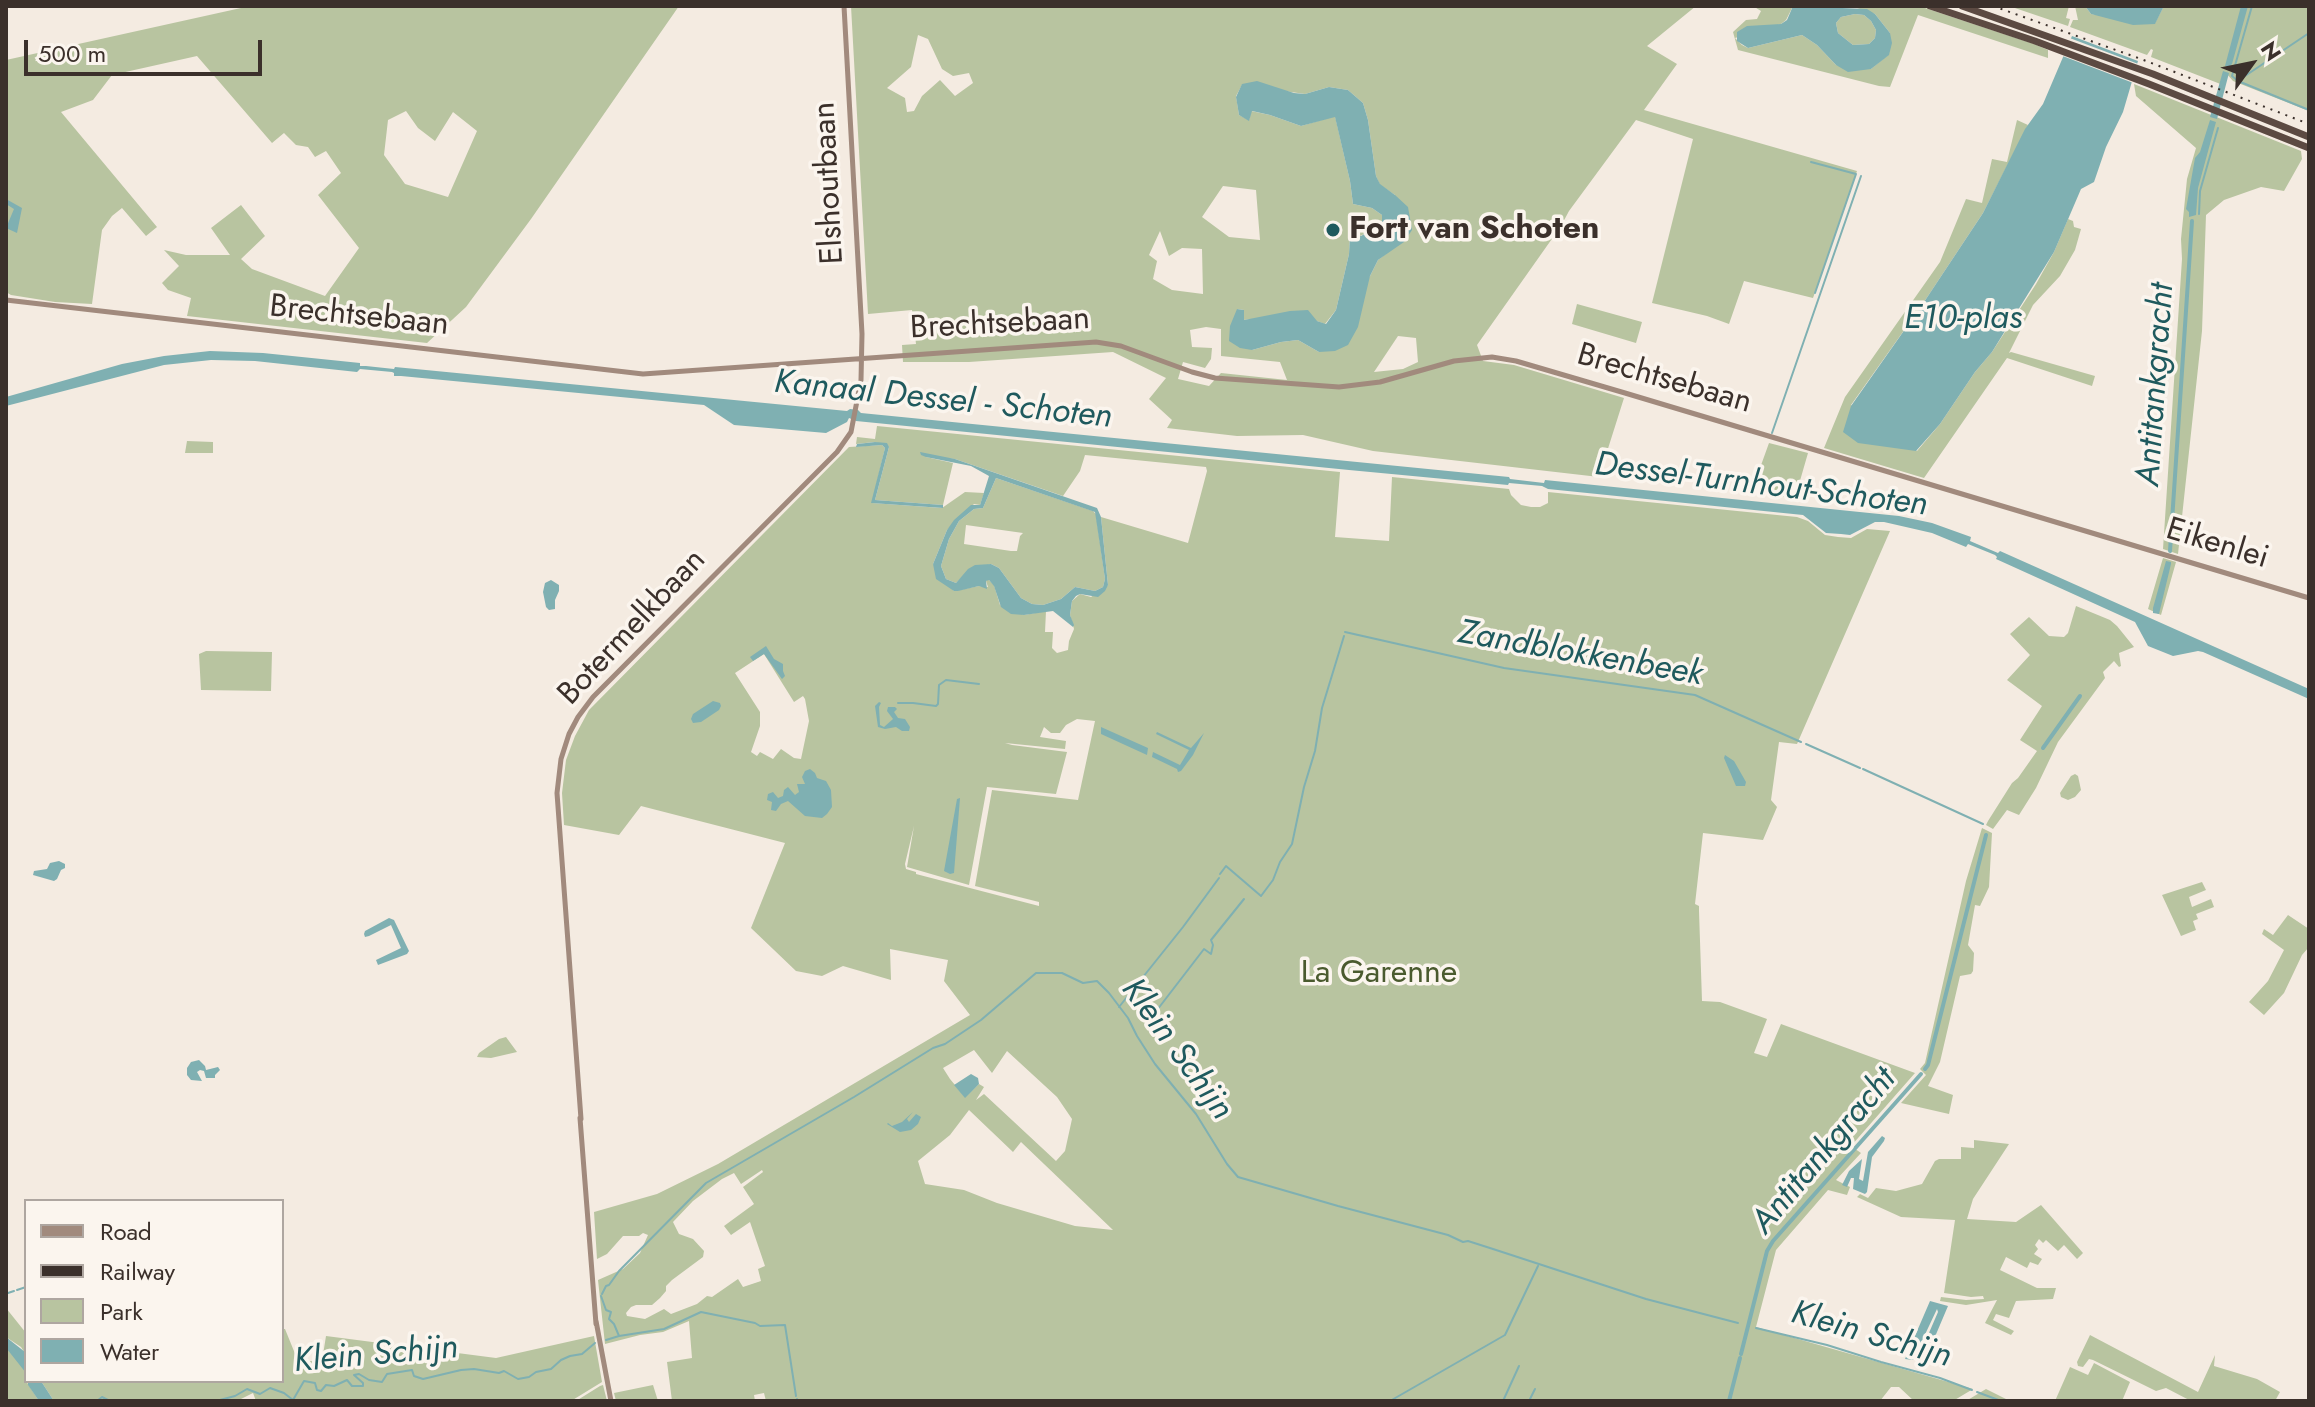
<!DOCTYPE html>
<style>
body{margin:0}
#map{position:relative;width:2315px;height:1407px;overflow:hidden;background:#f4ebe1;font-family:Jost,sans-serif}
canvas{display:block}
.frame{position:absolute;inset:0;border:8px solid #3b302b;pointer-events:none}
.legend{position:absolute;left:24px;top:1199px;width:260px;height:184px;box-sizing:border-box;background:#fbf5ee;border:2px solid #aea6a0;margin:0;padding:10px 14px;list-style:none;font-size:24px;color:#3b302b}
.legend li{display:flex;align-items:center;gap:16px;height:40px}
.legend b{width:40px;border:2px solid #aea6a0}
.north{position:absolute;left:2211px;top:24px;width:80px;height:80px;-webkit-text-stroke:6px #fbf5ee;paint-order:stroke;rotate:57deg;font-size:22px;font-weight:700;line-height:32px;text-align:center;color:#3b302b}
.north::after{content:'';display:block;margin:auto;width:28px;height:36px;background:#3b302b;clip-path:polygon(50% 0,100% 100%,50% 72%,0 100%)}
.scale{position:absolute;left:24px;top:40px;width:238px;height:36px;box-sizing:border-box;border:4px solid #3b302b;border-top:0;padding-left:10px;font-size:24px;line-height:28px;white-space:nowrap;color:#3b302b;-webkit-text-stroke:6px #fbf5ee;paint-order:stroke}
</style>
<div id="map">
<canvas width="2315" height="1407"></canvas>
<div class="frame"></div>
<ul class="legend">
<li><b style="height:10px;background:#a18a7d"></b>Road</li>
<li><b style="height:10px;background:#3b302b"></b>Railway</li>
<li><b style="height:22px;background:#b8c4a0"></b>Park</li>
<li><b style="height:22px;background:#7fb0b2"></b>Water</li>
</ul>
<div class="north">N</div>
<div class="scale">500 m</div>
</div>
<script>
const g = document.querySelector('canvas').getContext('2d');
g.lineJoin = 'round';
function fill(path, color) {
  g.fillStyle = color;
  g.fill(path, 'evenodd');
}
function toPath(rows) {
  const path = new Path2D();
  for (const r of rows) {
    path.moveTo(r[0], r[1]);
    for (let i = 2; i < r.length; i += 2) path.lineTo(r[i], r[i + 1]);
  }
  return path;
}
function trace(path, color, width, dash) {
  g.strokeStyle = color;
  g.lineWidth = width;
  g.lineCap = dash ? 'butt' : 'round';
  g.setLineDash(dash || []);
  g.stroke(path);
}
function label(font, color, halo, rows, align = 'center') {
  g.font = font + ' Jost,sans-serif';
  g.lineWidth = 7;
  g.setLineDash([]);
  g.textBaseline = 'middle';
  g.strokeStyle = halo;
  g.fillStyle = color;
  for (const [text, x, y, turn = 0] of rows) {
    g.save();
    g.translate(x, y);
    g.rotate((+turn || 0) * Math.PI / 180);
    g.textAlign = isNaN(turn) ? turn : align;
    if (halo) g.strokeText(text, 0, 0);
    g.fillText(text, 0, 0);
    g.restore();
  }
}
const green = toPath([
 [250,6,679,6,531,219,466,307,427,343,187,316,191,298,168,290,162,283,179,266,164,250,186,255,230,255,211,228,241,205,265,236,241,259,252,269,325,296,359,248,318,195,341,173,326,151,315,157,308,147,296,145,284,133,272,143,197,56,112,75,93,100,61,112,157,227,146,236,122,208,112,216,102,230,92,304,55,302,11,295,6,292,6,60],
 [406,111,418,128,435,141,453,112,477,131,448,197,405,184,384,155,388,120],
 [851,6,1696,6,1647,46,1677,64,1644,110,1857,171,1813,298,1744,281,1729,324,1707,316,1652,303,1693,139,1636,120,1569,211,1561,226,1477,345,1483,361,1514,365,1624,398,1599,477,1373,451,1303,435,1237,436,1167,428,1172,420,1149,399,1166,378,1113,352,969,362,903,362,902,345,916,344,912,310,868,314],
 [918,35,928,39,942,69,953,76,969,73,973,83,955,96,940,80,922,96,914,111,907,112,905,98,887,88,911,67],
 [1242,85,1305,94,1329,87,1348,90,1363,103,1368,120,1376,176,1380,185,1395,195,1387,253,1378,260,1370,276,1319,352,1298,340,1281,342,1252,350,1237,309,1244,310,1243,320,1262,318,1317,321,1325,324,1336,310,1349,254,1350,235,1360,236,1375,229,1382,225,1382,215,1372,208,1353,204,1350,181,1335,116,1301,126,1270,115,1251,111,1249,120,1239,115,1236,96],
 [1223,186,1256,190,1260,240,1229,237,1202,217],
 [1160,231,1169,256,1182,248,1202,249,1203,294,1172,290,1153,279,1157,261,1149,255],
 [1206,327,1221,329,1221,356,1280,362,1287,380,1221,373,1209,386,1178,379,1183,362,1205,368,1211,359,1212,348,1192,347,1190,330],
 [1398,336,1416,338,1418,362,1403,369,1374,372],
 [1753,6,1793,6,1786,20,1781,24,1735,38,1742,45,1748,48,1802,35,1817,45,1836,65,1871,69,1889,54,1890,33,1875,14,1854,7,1824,6,1919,6,2034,44,2048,50,2048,58,1918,15,1890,87,1879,86,1738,50,1733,32,1746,20,1757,19,1761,11],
 [2009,6,2069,6,2066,18,2070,19,2068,26],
 [2075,6,2085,6,2091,14,2155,23,2164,6,2309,6,2309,111,2233,81,2226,73,2223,85,2151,57,2153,50,2151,49,2147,55,2070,27,2073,20,2078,20],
 [1855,14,1864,15,1871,21,1876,30,1875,38,1869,44,1853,45,1838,33,1836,23,1841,17],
 [2134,84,2301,151,2302,159,2284,191,2261,187,2224,200,2206,215,2202,331,2178,554,2163,549,2182,259,2181,239,2187,179,2196,148,2136,96],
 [2017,120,2028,125,1983,213,1922,305,1851,405,1917,451,1940,424,1975,372,1992,352,2036,284,2054,252,2068,219,2073,221,2074,227,2081,229,2075,250,2060,276,2033,305,2009,353,2011,352,2095,376,2092,386,2007,358,1924,478,1824,448,1845,397,1940,262,1966,199,1982,203,1992,159,2007,162],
 [1577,304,1642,322,1636,343,1572,324],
 [877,426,1340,472,1335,537,1389,541,1392,477,1509,489,1511,495,1521,505,1531,507,1540,507,1548,503,1548,492,1797,517,1808,521,1825,535,1838,537,1851,538,1867,529,1890,531,1797,744,1779,742,1771,800,1777,807,1763,840,1703,833,1695,904,1699,906,1699,911,1702,1001,1720,1002,1767,1019,1754,1053,1767,1057,1781,1024,1915,1073,1851,1146,1861,1153,1836,1180,1850,1187,1847,1195,1828,1190,1776,1250,1756,1327,1973,1389,1953,1401,1914,1401,1899,1387,1891,1387,1880,1401,801,1401,797,1399,766,1401,764,1393,754,1395,755,1401,672,1401,667,1362,692,1358,689,1321,663,1332,640,1335,605,1344,598,1280,623,1269,640,1253,648,1235,643,1233,639,1236,623,1236,607,1254,597,1259,594,1212,657,1194,718,1164,970,1015,944,981,948,960,890,949,891,980,843,966,822,976,796,971,751,928,785,843,641,806,619,835,564,825,562,793,566,760,575,736,589,710,849,447,882,445,885,448,872,503,942,508,965,492,984,493,980,505,974,504,947,530,933,564,954,591,979,586,988,587,986,581,988,579,994,585,1000,605,1024,615,1046,611,1045,632,1053,632,1052,648,1057,653,1068,650,1069,641,1074,629,1070,615,1072,601,1080,594,1091,597,1108,585,1101,517,1188,543,1207,471,1206,467,1085,455,1080,471,1063,496,955,459,926,457,953,463,943,505,875,500,889,447,875,442,856,444,857,437,875,439],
 [764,654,794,702,803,696,805,699,809,721,801,759,794,758,781,749,773,759,760,752,757,756,751,752,760,726,760,712,735,673],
 [1077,719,1095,721,1078,800,992,790,975,886,1039,902,1039,906,916,874,916,872,906,869,905,864,914,826,907,867,969,885,987,787,1056,794,1067,752,1012,745,1005,743,1065,749,1066,741,1040,737,1044,727,1051,733,1060,733,1066,725],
 [974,1050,992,1073,1007,1051,1057,1097,1072,1119,1065,1151,1056,1161,984,1094,976,1100,984,1087,979,1084,965,1097,950,1079,943,1068],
 [969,1110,1013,1152,1021,1142,1113,1230,1075,1226,997,1203,964,1190,925,1184,918,1161,950,1135],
 [762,1170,763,1172,743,1187,754,1204,724,1226,731,1235,750,1222,765,1266,758,1269,761,1281,743,1287,738,1279,712,1297,707,1296,697,1304,671,1314,664,1309,645,1319,627,1316,626,1313,631,1307,636,1305,652,1305,660,1298,666,1291,666,1286,672,1280,703,1257,704,1251,693,1239,679,1234,673,1222,693,1201,722,1179,734,1173,741,1184],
 [187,441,213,442,213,453,185,453],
 [1769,443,1808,453,1795,498,1751,493],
 [996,478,1093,511,1096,514,1105,579,1103,587,1095,591,1075,587,1061,599,1043,605,1032,604,1021,598,999,568,991,564,968,571,956,583,946,579,941,566,949,539,959,521,974,509,983,508],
 [966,525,1023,533,1020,536,1017,551,1011,551,964,544],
 [2163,558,2176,562,2161,615,2148,609],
 [2076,606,2110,620,2117,626,2134,647,2119,653,2121,666,2119,667,2114,661,2103,672,2105,678,2058,742,2036,788,2019,815,2007,810,1993,829,1986,825,1988,821,2012,783,2018,778,2037,751,2020,740,2042,706,2007,680,2030,655,2010,634,2029,617,2049,636,2064,637,2068,633],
 [206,651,272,652,271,691,201,690,199,654],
 [2075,774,2078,776,2081,790,2075,797,2068,800,2061,797,2060,793,2071,776],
 [1982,828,1992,833,1989,887,1980,906,1975,905,1968,945,1974,953,1973,971,1971,974,1960,976,1940,1062,1928,1086,1953,1095,1949,1114,1901,1103,1926,1075,1920,1069,1925,1063,1966,881],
 [2202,882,2206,890,2189,897,2192,907,2211,899,2214,907,2196,914,2198,919,2193,921,2196,930,2181,936,2162,895],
 [2288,915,2309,929,2309,947,2302,955,2284,993,2264,1015,2249,1002,2268,981,2284,950,2262,934,2264,929,2273,935],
 [506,1037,517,1052,491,1058,477,1057,479,1053,499,1039],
 [1974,1140,2009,1144,1973,1199,1967,1219,2016,1222,2041,1205,2083,1253,2077,1259,2064,1245,2058,1251,2046,1240,2043,1243,2039,1239,2035,1245,2038,1249,2034,1254,2042,1259,2038,1265,2030,1262,2027,1268,2006,1257,2000,1270,2037,1288,2056,1288,2053,1299,2016,1301,2009,1318,1996,1314,1993,1320,2014,1331,2011,1335,1985,1323,1997,1300,1966,1305,1940,1301,1941,1297,1966,1300,1984,1299,1983,1296,1971,1297,1944,1293,1955,1220,1901,1217,1857,1197,1860,1194,1868,1198,1876,1188,1896,1191,1922,1184,1935,1161,1939,1159,1961,1159,1961,1147,1974,1148],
 [6,1308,26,1333,26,1355,21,1347,6,1337],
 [282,1329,285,1329,298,1361,322,1361,326,1336,496,1358,594,1336,602,1382,571,1401,256,1401,253,1393,237,1401,52,1401,52,1398,41,1381,282,1381],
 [2090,1335,2198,1392,2215,1355,2214,1366,2257,1379,2280,1392,2275,1401,2191,1401,2166,1388,2156,1391,2093,1360,2089,1359,2083,1367,2078,1366,2077,1362],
 [6,1346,25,1369,26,1381,39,1401,6,1401],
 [2094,1363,2130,1382,2122,1401,2055,1401,2070,1367,2088,1375],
 [603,1385,607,1401,576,1401,600,1386],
 [653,1385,658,1401,616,1401,614,1393],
 [1986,1389,2010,1401,1966,1401]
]);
const water = toPath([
 [1793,6,1867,9,1875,14,1890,33,1892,43,1889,55,1871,69,1848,72,1836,65,1817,45,1802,35,1748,48,1737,41,1737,32,1747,26,1781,24,1787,20],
 [1855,14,1864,15,1871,21,1876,30,1875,38,1869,44,1853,45,1838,33,1836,23,1841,17],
 [2085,6,2164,6,2155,24,2133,25,2091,14],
 [2241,6,2248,6,2232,64,2229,67,2225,66],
 [2072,36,2138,61,2123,112,2106,147,2094,182,2081,189,2054,252,1992,352,1975,372,1940,424,1916,451,1858,443,1843,432,1851,406,1922,305,1983,213,2025,129,2043,104],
 [2223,71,2229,73,2217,119,2210,117],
 [1257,81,1294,93,1305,94,1329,87,1348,90,1363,103,1368,120,1376,176,1380,184,1395,195,1408,207,1412,230,1404,242,1378,260,1370,276,1358,327,1348,345,1335,351,1319,352,1298,340,1281,342,1252,350,1240,348,1229,341,1230,326,1237,309,1244,310,1244,320,1290,311,1308,310,1317,321,1326,324,1336,310,1349,254,1350,235,1361,236,1382,224,1382,215,1372,208,1353,204,1350,181,1335,117,1301,126,1270,115,1252,111,1249,121,1239,115,1236,97,1242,84],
 [2210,120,2216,122,2198,188,2196,215,2189,217,2189,212,2186,209,2195,158,2200,152],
 [6,199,22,208,17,233,6,228,14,209,6,204],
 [210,351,263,353,360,363,360,366,366,366,394,369,395,367,847,411,850,409,858,410,861,413,1509,477,1510,479,1544,483,1545,480,1899,516,1932,523,1971,537,1970,541,1998,553,2000,551,2309,689,2309,699,2203,652,2198,651,2173,656,2148,646,2135,622,1996,559,1997,557,1995,555,1968,544,1966,547,1932,533,1884,522,1875,522,1850,535,1841,534,1826,533,1803,515,1548,489,1542,486,1509,483,1508,485,1349,470,856,421,849,418,847,422,826,433,734,425,704,405,401,376,394,376,394,373,392,372,360,369,357,372,255,361,211,360,164,365,6,406,6,397,122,364,164,356],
 [875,442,887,443,889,447,875,500,943,505,943,508,871,503,885,448,882,445,856,447,857,444],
 [920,452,955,459,1097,508,1101,517,1108,585,1105,591,1098,597,1080,594,1076,596,1072,601,1070,615,1074,625,1073,627,1053,611,1024,615,1011,614,1001,607,994,586,989,580,986,581,987,589,979,586,958,591,954,591,936,579,933,564,947,530,954,520,971,505,980,505,989,476,971,466,926,457,921,455],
 [996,478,1095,512,1105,579,1103,587,1095,591,1075,587,1061,599,1043,605,1032,604,1021,598,999,568,991,564,975,565,968,569,956,583,946,579,941,566,949,539,959,521,974,509,983,508],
 [2166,561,2171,562,2171,564,2159,614,2153,613,2153,608],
 [551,580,559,585,559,591,555,600,555,609,549,610,546,607,543,592,545,583],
 [766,646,774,659,783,664,783,671,785,676,782,679,764,654,753,661,750,657],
 [713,701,720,703,721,706,719,710,701,722,693,723,691,719,693,714],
 [879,702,881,703,879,707,880,725,884,727,893,719,887,711,888,707,895,707,897,709,894,712,898,718,905,719,910,727,909,731,902,731,896,727,885,729,878,727,875,706],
 [1101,727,1148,748,1147,755,1101,734],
 [1157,732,1191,748,1204,733,1193,755,1181,771,1178,772,1177,769,1152,757,1153,752,1180,765,1189,750,1156,734],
 [1725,755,1734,761,1746,782,1745,786,1736,786,1724,758],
 [810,769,815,773,817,778,826,781,831,790,832,807,827,814,822,818,805,816,788,801,781,804,776,811,771,810,772,802,767,800,768,794,773,792,778,798,783,796,784,790,788,787,795,795,799,792,797,784,805,784,802,777,805,771],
 [960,798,954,873,950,874,944,871,957,799],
 [59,861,65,864,65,868,61,870,57,879,54,881,33,875,34,871,47,869,50,863],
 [389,918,394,920,409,951,407,954,378,965,376,960,401,948,391,925,369,936,365,937,364,934,365,931],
 [199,1060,205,1066,206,1070,218,1067,220,1070,215,1075,215,1078,206,1078,204,1071,200,1070,197,1072,202,1081,191,1080,187,1075,187,1068,191,1062],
 [971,1074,978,1078,979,1084,965,1098,954,1085],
 [913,1112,907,1119,909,1122,916,1114,921,1117,918,1124,911,1130,900,1132,887,1124,888,1123,892,1126,902,1122],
 [1882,1136,1885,1138,1884,1141,1872,1157,1867,1192,1865,1194,1853,1189,1854,1178,1851,1178,1847,1187,1842,1185,1849,1171,1862,1159,1859,1179,1863,1181,1868,1152],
 [1930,1301,1948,1306,1923,1365,1916,1363,1938,1312,1937,1309,1913,1360,1905,1359],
 [6,1337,25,1352,26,1373,7,1349],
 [28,1381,41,1381,52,1398,52,1401,39,1401,28,1385]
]);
const pier = toPath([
 [2067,37,2141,65,2136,84,2060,55]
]);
const stream = toPath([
 [2252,6,2232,76,2238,81,2309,110],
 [2239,80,2309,33],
 [1811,162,1856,174,1815,293],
 [2199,214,2200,191,2218,128],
 [1772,433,1861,176],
 [1345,632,1504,668,1695,695,1801,742],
 [898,703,913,703,936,706,938,704,939,685,946,680,979,684],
 [1806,744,1860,768],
 [1863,769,1983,824],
 [1220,874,1226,866,1261,896,1273,880,1280,862,1292,844,1304,787,1315,751,1322,708,1344,636],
 [1119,1007,1183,927,1219,878],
 [1154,1014,1204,949,1211,954,1213,945,1211,940,1244,899],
 [17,1290,26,1287],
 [8,1293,14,1291],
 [602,1294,606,1286,609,1285,619,1271,706,1183,854,1097,933,1048,945,1044,981,1020,1036,973,1062,973,1083,983,1097,981,1109,993,1128,1018,1137,1036,1155,1064,1196,1114,1227,1164,1238,1177,1338,1206,1448,1235,1463,1242,1468,1241,1493,1249,1646,1299,1738,1323],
 [601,1296,606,1310,611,1312,609,1319,614,1324,619,1336,606,1340],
 [1756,1328,1827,1345,1881,1362,1940,1378,1972,1390],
 [619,1336,664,1329,701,1312,755,1323,760,1326,785,1325,796,1396],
 [1977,1392,2001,1401],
 [797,1399,797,1401],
 [97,1401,102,1397,110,1401],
 [216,1401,235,1396,247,1389,260,1394,270,1388,284,1393,293,1400,304,1381,315,1383,317,1390,321,1391,326,1385,334,1386,347,1380,352,1386,363,1386,363,1383,354,1375,359,1374,369,1380,382,1382,387,1374,412,1370,414,1376,423,1379,461,1370,474,1369,499,1373,504,1371,518,1379,529,1377,536,1372,551,1369,561,1360,570,1356,582,1354,595,1343],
 [1390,1401,1505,1335,1538,1266],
 [1503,1401,1519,1366],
 [1529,1401,1535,1389]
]);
const canal = toPath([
 [2170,551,2192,221],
 [2043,748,2080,696],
 [1925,1069,1928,1065,1986,835],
 [1741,1354,1767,1251,1773,1241,1921,1074],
 [1729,1401,1740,1358]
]);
const secondary = toPath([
 [6,300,643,374,1096,342,1121,346,1192,372,1215,378,1339,387,1380,382,1454,361,1492,357,1516,361,1625,393,2309,598],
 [580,1118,596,1324],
 [581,1119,557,793,561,759,569,734,578,717,593,697,837,452,851,432,861,380,862,334,844,6],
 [596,1321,611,1401]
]);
const highway = toPath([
 [1930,6,2035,41,2149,84,2309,148],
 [1962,6,2153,74,2309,137]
]);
const rail = toPath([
 [1993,6,2141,59,2309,124]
]);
const markers = [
 [1333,230,8,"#1f5a5e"]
];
const streetNames = [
 ["Elshoutbaan",830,183,-93],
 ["Brechtsebaan",359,317,6],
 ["Brechtsebaan",1000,325,-3],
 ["Brechtsebaan",1664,380,16],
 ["Eikenlei",2217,545,17],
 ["Botermelkbaan",633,628,-47]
];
const poiNames = [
 ["Fort van Schoten",1349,230]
];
const parkNames = [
 ["La Garenne",1379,974]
];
const waterNames = [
 ["E10-plas",1963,320],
 ["Antitankgracht",2157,385,-86],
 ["Kanaal Dessel - Schoten",943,401,6],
 ["Dessel-Turnhout-Schoten",1761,486,7],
 ["Zandblokkenbeek",1580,655,10],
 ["Klein Schijn",1176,1050,54],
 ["Antitankgracht",1825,1152,-50],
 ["Klein Schijn",1871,1336,16],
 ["Klein Schijn",376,1356,-5]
];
fill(green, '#b8c4a0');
fill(water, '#7fb0b2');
fill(pier, '#f4ebe1');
trace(stream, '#7fb0b2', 2);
trace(canal, '#7fb0b2', 4);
trace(secondary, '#a18a7d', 5);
trace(highway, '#5c4a42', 7);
trace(rail, '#3b302b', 2, [2, 6]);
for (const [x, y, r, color] of markers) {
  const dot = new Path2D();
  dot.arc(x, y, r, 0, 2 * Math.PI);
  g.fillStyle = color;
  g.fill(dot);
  trace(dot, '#fbf5ee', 3);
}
label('32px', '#3b302b', '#fbf5ee', streetNames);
label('bold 32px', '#3b302b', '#fbf5ee', poiNames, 'left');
label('32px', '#4a5a2e', '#fbf5ee', parkNames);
label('italic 34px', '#1f5a5e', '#fbf5ee', waterNames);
</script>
